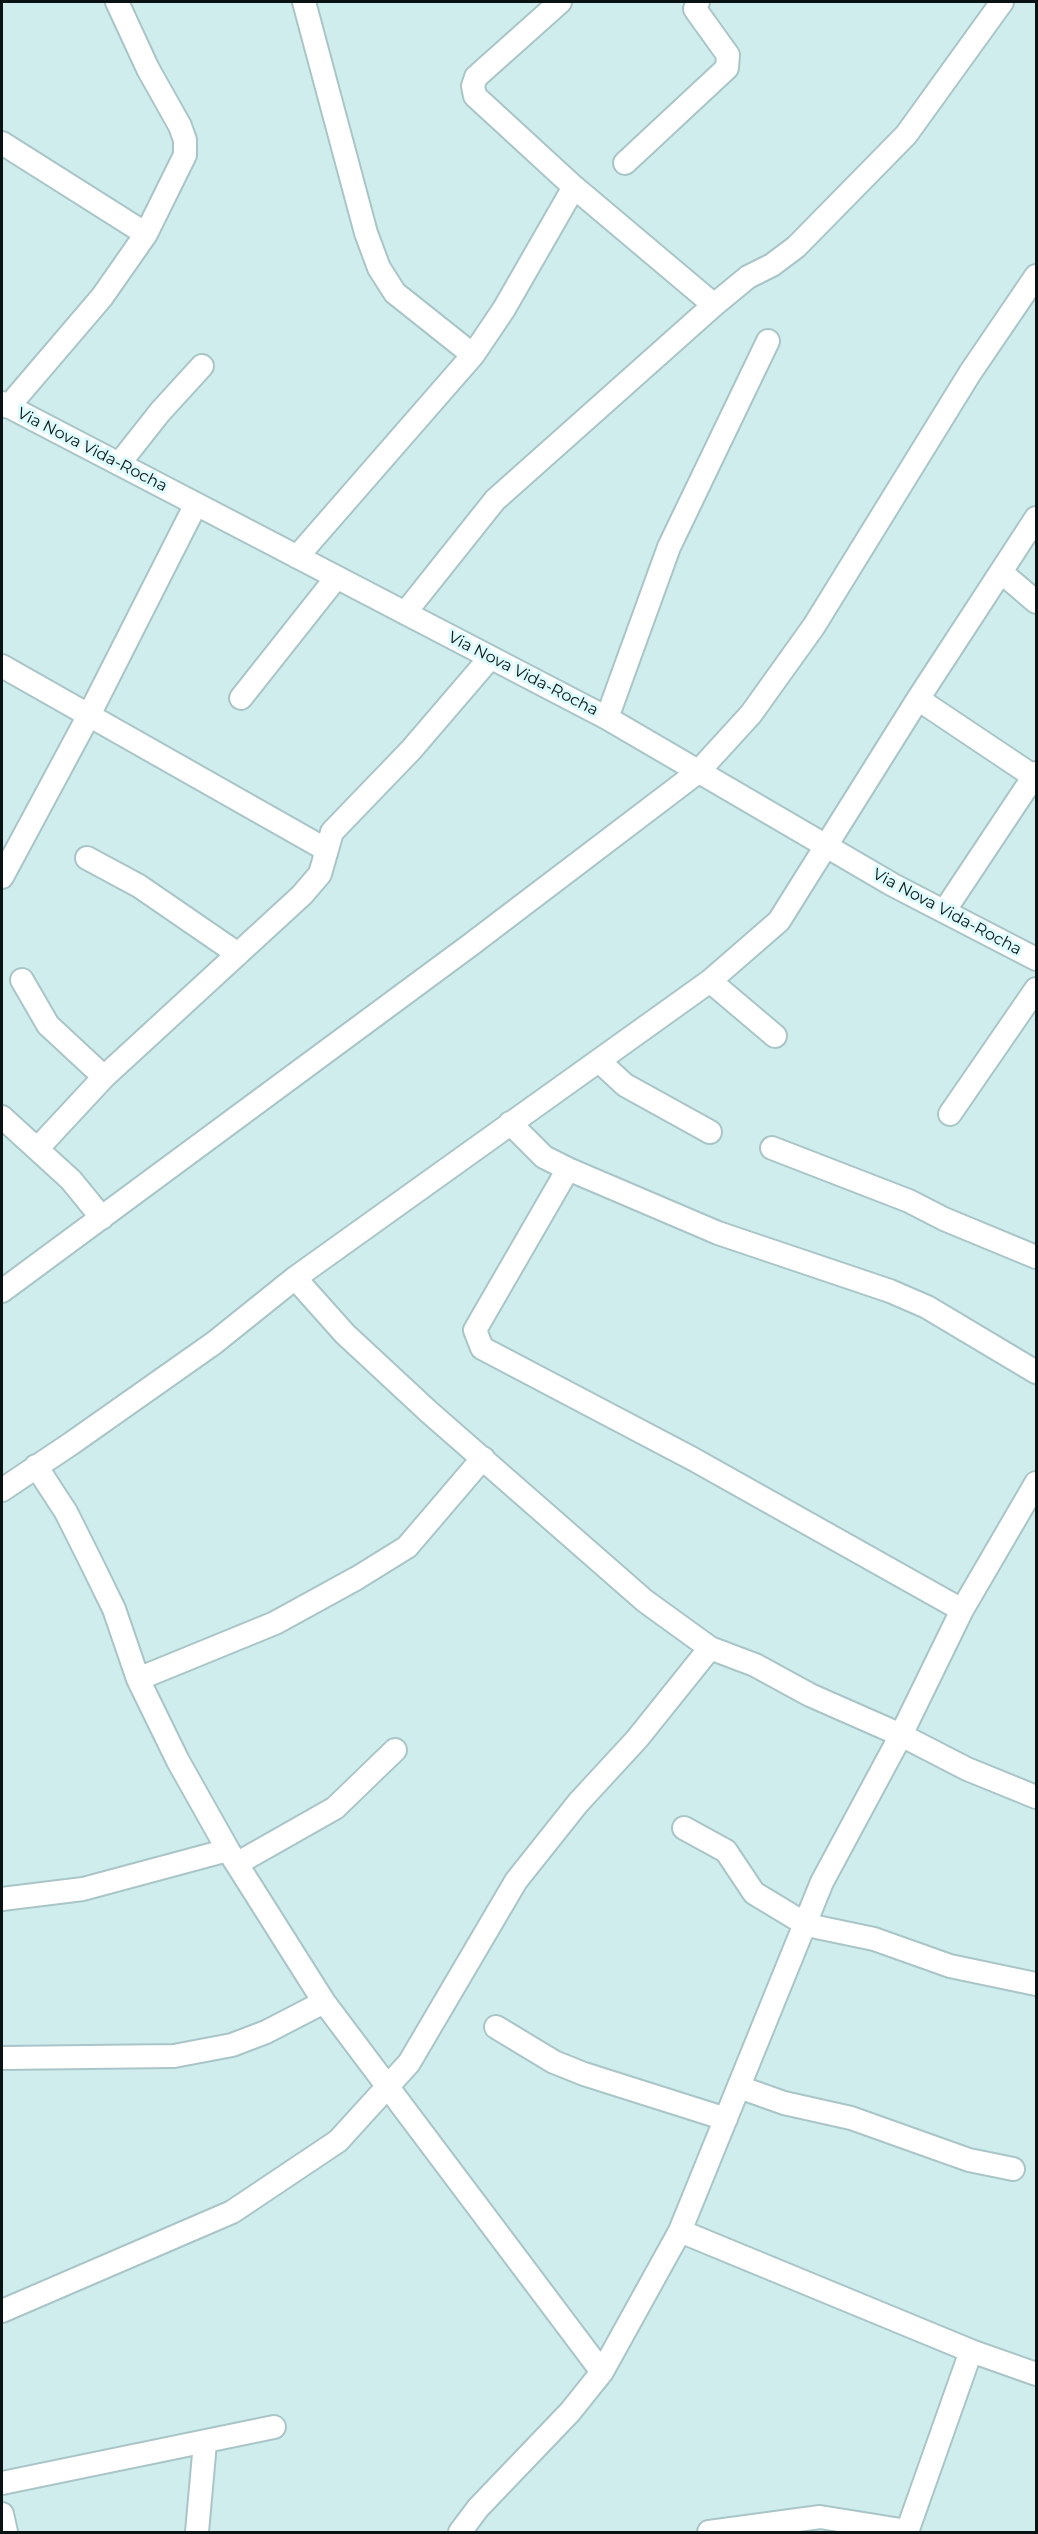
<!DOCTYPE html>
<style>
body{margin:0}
#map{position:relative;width:1038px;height:2534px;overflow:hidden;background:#d0edee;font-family:Montserrat,sans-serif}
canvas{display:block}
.frame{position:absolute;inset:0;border:3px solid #091314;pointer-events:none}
</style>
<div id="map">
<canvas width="1038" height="2534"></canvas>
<div class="frame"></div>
</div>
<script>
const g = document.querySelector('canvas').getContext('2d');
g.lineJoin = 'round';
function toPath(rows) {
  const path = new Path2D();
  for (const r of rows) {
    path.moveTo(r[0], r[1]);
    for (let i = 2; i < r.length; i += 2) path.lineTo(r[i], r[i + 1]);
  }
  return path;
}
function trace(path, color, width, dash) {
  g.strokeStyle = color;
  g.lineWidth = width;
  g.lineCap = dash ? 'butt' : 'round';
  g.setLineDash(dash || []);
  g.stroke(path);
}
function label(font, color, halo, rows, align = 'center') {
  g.font = font + ' Montserrat,sans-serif';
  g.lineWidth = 6;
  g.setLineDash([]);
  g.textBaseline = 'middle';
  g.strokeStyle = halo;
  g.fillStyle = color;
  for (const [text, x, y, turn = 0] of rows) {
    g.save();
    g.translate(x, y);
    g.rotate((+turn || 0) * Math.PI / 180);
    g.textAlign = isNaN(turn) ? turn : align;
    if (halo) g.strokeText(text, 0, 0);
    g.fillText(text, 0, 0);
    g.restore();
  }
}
const minor = toPath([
 [304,2,366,233,379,268,395,293,473,355],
 [560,2,476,77,473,86,475,96,574,187,714,305],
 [2,143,146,234],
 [625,163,727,68,728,55,695,9,698,2],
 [2,403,607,718,893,885,1036,959],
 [8,407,102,297,146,234,185,155,185,140,180,126,148,69,117,2],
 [119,464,160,412,202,366],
 [297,557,473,355,504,309,574,187],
 [1001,572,1036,602],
 [405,613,495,500,714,305,748,277,772,265,796,247,906,135,1002,2],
 [2,666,325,849],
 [241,698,336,578],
 [918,699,1036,778],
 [607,718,669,547,768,341],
 [87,858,139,886,238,954],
 [2,877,89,715,196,504],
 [945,910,1036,773],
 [22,980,48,1025,104,1077],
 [710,981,775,1036],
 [599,1061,625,1085,710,1132],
 [950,1114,1036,989],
 [2,1117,71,1180,102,1218],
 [510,1123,544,1157,568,1169,718,1233,890,1291,927,1307,1036,1372],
 [38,1148,104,1077,302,895,320,874,332,832,411,750,489,659],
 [772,1148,909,1201,944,1219,1036,1257],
 [568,1169,475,1330,482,1348,693,1459,962,1610],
 [295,1278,345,1334,429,1412,645,1601,710,1648,755,1665,810,1695,901,1735,967,1769,1036,1797],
 [2,1291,469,946,698,772,751,714,814,626,970,373,1036,276],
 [36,1466,66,1512,92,1564,114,1609,138,1679,178,1761,228,1850,324,2002,602,2372],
 [2,1490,72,1443,214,1343,295,1278,710,981,779,921,918,699,1036,518],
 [138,1679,275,1623,357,1578,407,1547,483,1458],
 [684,1828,726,1851,754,1893,807,1925,874,1939,950,1966,1036,1984],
 [238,1863,335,1808,395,1750],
 [2,1899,83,1889,228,1850],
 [496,2027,554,2062,584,2074,726,2119],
 [2,2058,174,2056,232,2045,266,2032,324,2002],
 [739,2087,784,2103,851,2118,969,2160,1013,2169],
 [680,2231,971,2351,1036,2374],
 [2,2311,232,2212,338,2141,409,2063,516,1881,578,1803,637,1739,710,1648],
 [2,2483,274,2427],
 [2,2514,6,2532],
 [197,2532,205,2443],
 [460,2532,478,2508,570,2412,602,2372,680,2231,822,1882,901,1735,962,1610,1036,1483],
 [709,2532,820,2517,907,2531],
 [907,2532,971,2351]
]);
const streetNames = [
 ["Via Nova Vida-Rocha",92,450,27],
 ["Via Nova Vida-Rocha",523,674,27],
 ["Via Nova Vida-Rocha",947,912,28]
];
trace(minor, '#a9c5c7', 26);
trace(minor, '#fff', 22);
label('16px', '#091314', '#ddfbfc', streetNames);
</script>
